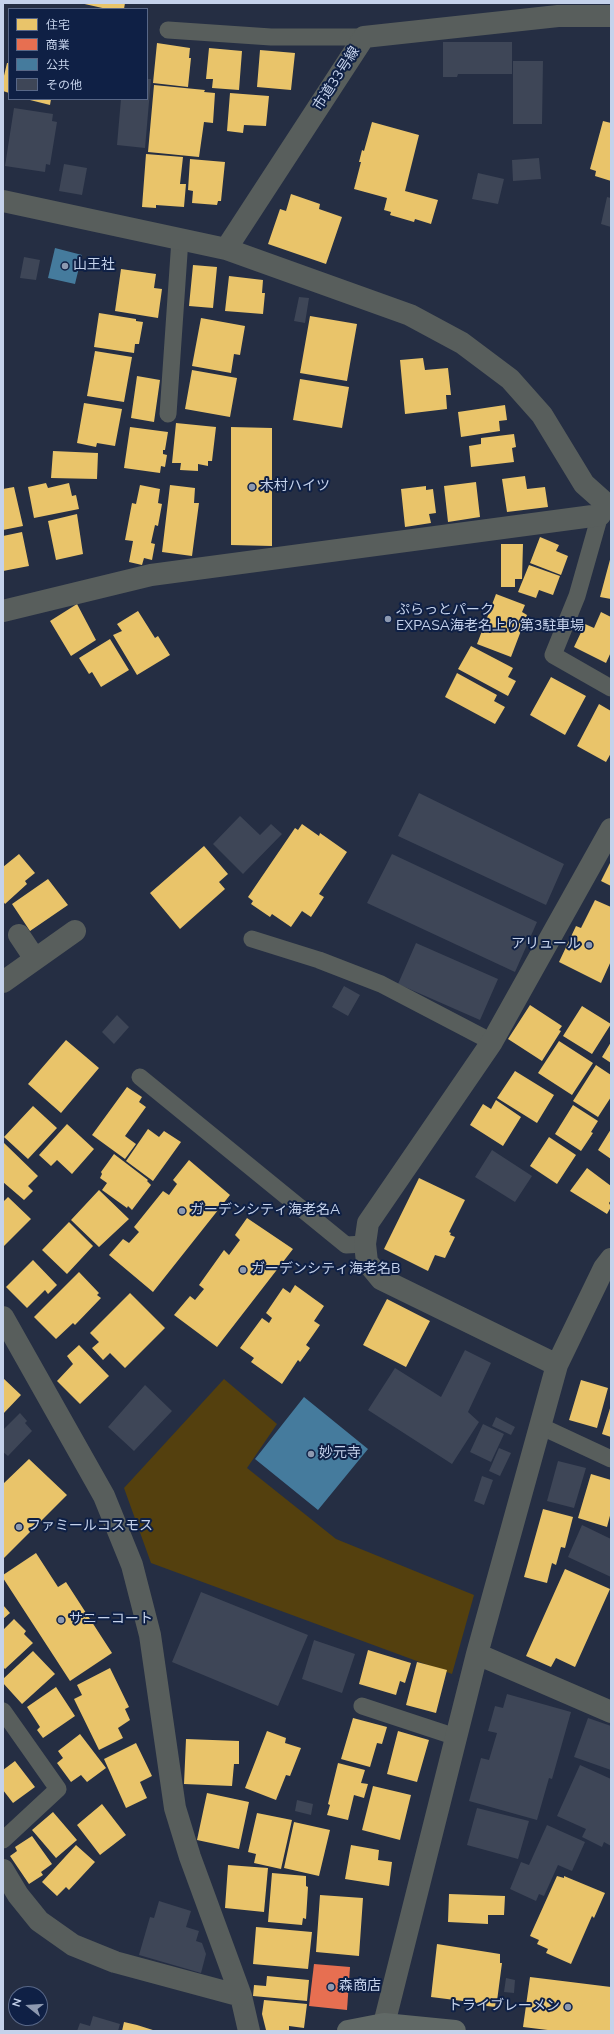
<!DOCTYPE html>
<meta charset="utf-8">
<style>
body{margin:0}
#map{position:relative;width:614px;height:2034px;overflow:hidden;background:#252e43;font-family:"Nunito Sans","Noto Sans JP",sans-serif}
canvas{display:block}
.frame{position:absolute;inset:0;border:4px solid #c5d2eb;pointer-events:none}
.legend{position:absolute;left:8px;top:8px;width:140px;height:92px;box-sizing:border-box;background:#0f2045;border:1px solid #586787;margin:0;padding:5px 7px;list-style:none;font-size:12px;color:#c5d2eb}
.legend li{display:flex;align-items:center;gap:8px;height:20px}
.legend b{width:20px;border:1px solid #586787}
.north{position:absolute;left:8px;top:1986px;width:40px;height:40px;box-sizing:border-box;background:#0f2045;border:1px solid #586787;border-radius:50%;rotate:287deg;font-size:11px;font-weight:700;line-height:16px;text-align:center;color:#c5d2eb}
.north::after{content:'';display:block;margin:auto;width:14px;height:18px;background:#8d99b0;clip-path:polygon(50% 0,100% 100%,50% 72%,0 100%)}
</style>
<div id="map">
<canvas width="614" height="2034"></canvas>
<div class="frame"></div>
<ul class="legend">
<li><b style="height:11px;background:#e9c46a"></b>住宅</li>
<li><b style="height:11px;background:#e76f51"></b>商業</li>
<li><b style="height:11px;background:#457b9d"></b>公共</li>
<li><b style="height:11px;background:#3e4657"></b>その他</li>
</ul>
<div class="north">N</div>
</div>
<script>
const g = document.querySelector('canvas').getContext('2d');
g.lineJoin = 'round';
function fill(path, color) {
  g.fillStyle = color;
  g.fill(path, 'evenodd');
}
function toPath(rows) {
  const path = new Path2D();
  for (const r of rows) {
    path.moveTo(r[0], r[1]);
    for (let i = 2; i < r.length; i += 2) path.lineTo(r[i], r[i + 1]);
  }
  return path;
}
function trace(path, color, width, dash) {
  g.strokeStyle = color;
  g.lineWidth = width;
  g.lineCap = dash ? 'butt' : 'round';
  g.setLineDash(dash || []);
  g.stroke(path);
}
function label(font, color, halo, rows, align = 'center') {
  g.font = font + ' "Nunito Sans","Noto Sans JP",sans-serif';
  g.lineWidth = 4;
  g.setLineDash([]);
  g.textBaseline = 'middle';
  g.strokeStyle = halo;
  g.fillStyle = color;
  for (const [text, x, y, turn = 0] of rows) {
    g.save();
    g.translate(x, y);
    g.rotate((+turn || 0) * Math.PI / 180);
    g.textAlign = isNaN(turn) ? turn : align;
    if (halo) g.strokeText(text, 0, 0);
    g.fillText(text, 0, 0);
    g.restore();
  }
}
const green = toPath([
 [224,1379,277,1424,247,1468,336,1539,474,1595,452,1674,151,1563,124,1488]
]);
const homes = toPath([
 [80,3,125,3,124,9,107,9],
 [157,43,190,48,189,58,191,58,188,87,153,83],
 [209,48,242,51,239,90,212,88,213,79,206,79],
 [260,50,295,53,291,90,257,87],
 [7,63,9,63,9,93,3,91,3,80],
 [154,85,205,90,204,92,215,93,213,123,204,122,199,157,148,152],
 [230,93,269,96,266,126,244,125,243,133,227,131],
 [26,99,51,99,50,105],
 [603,121,611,123,611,181,595,176,596,171,590,169],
 [372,122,419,135,405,191,438,200,431,224,415,219,414,222,390,215,391,212,384,210,387,198,354,189,361,162,359,162,362,150,364,151],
 [146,154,183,157,180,184,186,184,184,207,156,205,156,208,142,207],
 [190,159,225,162,221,201,218,201,217,205,192,203,193,191,188,190],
 [291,194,320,204,319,209,342,217,326,264,268,244,280,209,286,211],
 [193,265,217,267,213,308,189,306],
 [121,269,156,274,154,288,162,289,158,318,115,311],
 [229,276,263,280,262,293,265,293,263,314,225,311],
 [99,313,136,319,136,321,143,322,139,344,135,344,134,353,94,347],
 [310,316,357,324,347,381,300,373],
 [201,318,245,326,240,355,234,354,231,373,192,366],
 [95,351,132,357,124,402,87,396],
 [423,358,425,370,448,368,451,395,446,395,447,409,405,414,400,360],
 [192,370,237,378,230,417,185,409],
 [137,376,160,380,154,422,131,418],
 [300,379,349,387,342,428,293,420],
 [84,403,122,409,115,446,97,443,96,447,77,443],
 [505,405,507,420,499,421,500,431,461,437,458,412],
 [176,423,216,427,212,461,208,461,208,466,198,464,198,471,180,470,181,463,172,463],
 [130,427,168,432,165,450,163,450,163,454,167,455,165,467,161,466,160,473,124,468],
 [231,427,272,428,272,546,231,545],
 [514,434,516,447,512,448,514,462,471,467,469,446,481,444,481,438],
 [53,451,98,453,97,479,51,478],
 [525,476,527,489,545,487,548,507,507,512,502,479],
 [476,482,480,517,448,522,444,486],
 [46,483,48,488,69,483,72,496,76,495,79,509,34,518,28,487],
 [140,485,160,489,158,503,162,504,158,526,155,525,151,543,155,544,152,560,144,558,142,565,129,562,133,541,125,540,132,503,136,504],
 [170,485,195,488,194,503,199,503,192,556,162,552],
 [426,486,426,490,433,489,436,513,429,514,431,523,405,527,401,489],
 [14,487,23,526,3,530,3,489],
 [77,514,83,554,56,560,48,521],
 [22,532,29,566,3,571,3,536],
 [540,537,559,545,556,551,568,556,561,575,530,563],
 [501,544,523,544,522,579,515,579,515,587,501,587],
 [611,556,611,599,600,597],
 [529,565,560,576,553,595,539,590,536,598,518,592],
 [496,594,525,605,522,612,527,615,511,657,477,644],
 [77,604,96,640,71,656,50,621],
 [138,611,155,638,158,636,170,655,137,675,113,635,122,631,117,624],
 [601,612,611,617,611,652,606,663,574,647,585,624,594,628],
 [110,639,129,670,101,687,92,672,89,674,79,658],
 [471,646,513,668,508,677,516,681,508,696,458,669],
 [457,673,497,695,494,701,505,707,495,724,445,697],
 [551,677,586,696,565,735,530,715],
 [599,704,611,711,611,753,606,762,577,746],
 [302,824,319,836,320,833,347,852,319,894,324,897,311,917,302,911,291,927,272,914,270,917,251,904,253,901,248,897,295,828,298,830],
 [204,846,228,874,219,882,225,889,180,929,150,893],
 [19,854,35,873,25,881,27,884,5,904,3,901,3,867],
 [611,861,611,886,601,881],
 [48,879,68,905,30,931,12,904],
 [595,900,611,907,611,961,601,983,559,962,576,926,581,928],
 [530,1005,562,1026,559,1030,561,1031,542,1061,508,1039],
 [582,1006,611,1024,592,1054,563,1036],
 [66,1040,99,1068,61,1113,28,1084],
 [559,1041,593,1063,572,1095,538,1073],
 [611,1042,611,1063,602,1057],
 [596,1065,611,1075,611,1097,598,1117,573,1101],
 [515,1071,554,1095,537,1123,497,1098],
 [127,1087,142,1097,139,1102,146,1107,125,1136,136,1144,125,1159,92,1135],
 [496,1100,521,1117,503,1146,470,1125,483,1104,491,1109],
 [573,1105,598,1121,591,1132,593,1133,581,1151,555,1134],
 [33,1106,57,1128,28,1159,4,1137],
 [67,1124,94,1149,72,1174,57,1160,51,1166,39,1155],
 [148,1129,159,1137,164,1131,181,1142,153,1181,126,1161],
 [611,1129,611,1159,598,1150],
 [549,1137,576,1155,557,1184,530,1166],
 [3,1142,38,1176,28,1186,33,1191,24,1200,3,1182],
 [114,1154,148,1180,147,1181,151,1185,132,1210,128,1206,127,1208,102,1190,107,1183,100,1178,102,1174,101,1172],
 [189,1160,230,1195,153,1292,109,1255,123,1239,129,1243,139,1232,134,1227,163,1191,169,1195,177,1184,173,1180],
 [587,1168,611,1186,611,1200,609,1203,611,1207,607,1214,570,1191],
 [419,1178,465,1200,449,1232,451,1233,450,1235,455,1237,445,1258,435,1255,428,1271,384,1249],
 [99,1190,129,1219,99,1247,71,1220],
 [8,1197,31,1219,3,1247,3,1202],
 [247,1218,293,1249,217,1347,174,1315,190,1296,195,1300,204,1289,199,1285,224,1250,229,1255,240,1240,235,1235],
 [69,1222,93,1246,67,1274,42,1250],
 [33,1260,57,1285,48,1294,45,1290,27,1308,6,1287],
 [79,1272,99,1293,97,1295,101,1298,75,1325,73,1323,56,1339,34,1317],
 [295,1285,324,1306,314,1321,320,1325,306,1345,310,1348,300,1362,298,1360,282,1384,251,1362,254,1358,240,1348,262,1318,269,1323,272,1318,266,1313,283,1288,290,1293],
 [130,1293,165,1328,125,1368,110,1353,103,1360,92,1348,99,1342,90,1333],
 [387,1299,430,1321,406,1367,363,1345],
 [79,1345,109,1376,80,1404,57,1381,73,1364,67,1356],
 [3,1378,21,1395,3,1414],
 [581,1380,608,1388,597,1428,569,1420],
 [611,1405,611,1437,602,1434],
 [29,1459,67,1495,3,1559,3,1484],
 [591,1474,611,1480,611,1512,607,1527,578,1518],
 [543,1509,573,1517,565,1548,561,1547,556,1565,552,1563,547,1583,524,1577],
 [36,1553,58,1587,66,1582,112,1653,70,1681,3,1578,3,1575],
 [565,1569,610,1589,575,1667,556,1658,551,1667,526,1656],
 [3,1605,10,1613,3,1619],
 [14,1619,26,1631,24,1634,33,1643,5,1669,3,1667,3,1630],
 [368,1650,411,1663,405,1683,400,1681,396,1695,359,1684],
 [33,1651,55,1674,22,1704,3,1683,3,1679],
 [417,1662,447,1670,436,1713,406,1705],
 [110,1668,129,1707,125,1709,130,1720,118,1728,123,1738,99,1750,74,1699,82,1695,77,1685],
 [56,1687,75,1716,43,1738,37,1730,40,1727,27,1707],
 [353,1718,387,1727,382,1744,377,1743,370,1767,341,1759],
 [267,1731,286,1738,285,1743,301,1748,290,1776,286,1775,276,1800,245,1788],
 [398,1731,429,1740,417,1782,387,1774],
 [80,1734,106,1768,87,1782,81,1775,71,1782,57,1763,63,1758,58,1751],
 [186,1739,239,1741,239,1764,234,1764,232,1786,184,1784],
 [136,1743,152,1776,140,1782,147,1798,126,1808,104,1759],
 [15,1761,35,1787,13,1803,3,1790,3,1770],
 [338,1763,365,1770,361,1783,368,1784,364,1798,354,1795,348,1820,327,1815,330,1805,328,1804],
 [373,1786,411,1795,400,1840,362,1830],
 [207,1793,249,1802,239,1849,197,1840],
 [102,1804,126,1835,100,1855,77,1825],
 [53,1812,77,1840,56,1858,32,1830],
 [257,1813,292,1820,281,1869,254,1863,256,1854,248,1852],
 [294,1822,330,1830,319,1876,284,1868],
 [32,1836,52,1864,41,1872,43,1875,29,1884,10,1856,17,1851,15,1847],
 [76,1845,95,1862,69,1890,66,1887,57,1896,42,1882],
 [351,1845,379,1850,378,1860,392,1862,389,1886,345,1879],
 [228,1865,268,1868,264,1912,225,1908],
 [272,1873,306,1876,306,1886,308,1887,306,1919,303,1918,302,1925,268,1922],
 [557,1876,564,1878,564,1876,605,1893,594,1918,592,1916,571,1964,546,1953,548,1949,537,1944,539,1940,530,1936],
 [449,1894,505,1896,504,1915,488,1915,488,1924,448,1922],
 [320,1895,363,1898,359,1956,316,1952],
 [256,1927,312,1932,308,1969,253,1964],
 [437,1944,500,1954,500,1963,502,1963,497,2001,496,2000,495,2007,471,2004,471,2002,431,1997],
 [267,1976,309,1980,307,2001,253,1996,254,1985,266,1986],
 [530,1977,611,1987,611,2031,556,2031,523,2027],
 [264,2000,307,2004,304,2028,289,2026,289,2031,266,2030,262,2014],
 [124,2022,137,2025,156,2031,122,2031]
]);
const shops = toPath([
 [314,1964,350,1967,347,2010,309,2006]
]);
const public = toPath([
 [55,248,82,255,75,284,48,278],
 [304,1397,368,1449,318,1510,255,1459]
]);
const building = toPath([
 [443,42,512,42,512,74,458,74,457,77,443,77],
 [513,61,543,61,542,124,513,124],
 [147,79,151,79,145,148,117,145,121,99,147,99],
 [14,108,53,114,52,121,57,122,50,165,46,164,45,172,5,166],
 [539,158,541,179,513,181,512,160],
 [64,164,87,168,82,195,59,191],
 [478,173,504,179,498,204,472,199],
 [607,197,611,198,611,227,601,224],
 [24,257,40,260,36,280,20,278],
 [299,297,309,298,305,323,294,321],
 [419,793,564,864,546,905,398,836],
 [240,816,260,835,271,824,282,834,243,874,213,844],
 [392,854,537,922,515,972,367,903],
 [416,943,498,979,480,1020,398,984],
 [344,986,360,995,348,1016,332,1007],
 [117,1015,129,1027,114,1044,102,1032],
 [492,1150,532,1176,515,1202,475,1177],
 [465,1350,491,1363,468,1412,479,1422,452,1464,368,1410,395,1368,441,1397],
 [145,1385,172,1411,134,1451,108,1427],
 [20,1413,27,1421,25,1423,32,1431,8,1456,3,1452,3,1430],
 [496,1417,515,1427,511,1435,492,1426],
 [483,1424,504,1434,491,1462,470,1452],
 [499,1448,511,1453,500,1476,489,1471],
 [558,1461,586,1468,574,1508,547,1501],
 [482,1476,493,1480,484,1505,474,1501],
 [582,1525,611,1539,611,1577,568,1557],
 [201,1592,308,1635,278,1706,172,1662],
 [314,1640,355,1654,342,1693,302,1679],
 [507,1694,571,1712,552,1779,549,1778,537,1820,469,1801,481,1758,489,1760,497,1733,488,1731,495,1706,503,1708],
 [588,1718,611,1726,611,1770,574,1757],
 [580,1765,611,1779,611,1846,604,1842,602,1847,582,1837,586,1829,557,1816],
 [297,1800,313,1804,311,1815,295,1811],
 [477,1808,529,1821,518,1859,467,1845],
 [547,1825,585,1842,572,1871,558,1865,544,1896,539,1894,536,1901,510,1889,521,1862,529,1865],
 [159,1901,191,1911,186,1927,199,1931,196,1941,202,1943,206,1954,201,1973,139,1955,150,1917,154,1918],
 [506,1978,515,1980,514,1993,504,1992],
 [93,2016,120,2024,118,2031,77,2031,80,2023,90,2026]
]);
const service = toPath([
 [168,30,271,37,364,37],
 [168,414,180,239],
 [609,509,600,515,577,596,553,655,611,688],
 [252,939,319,960,381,984,492,1042],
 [140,1077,346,1245,365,1244],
 [540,1426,611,1459],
 [362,1706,456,1737],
 [3,1711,58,1789,3,1840]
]);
const minor = toPath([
 [3,201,226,249,410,315,462,343,510,379,542,415,584,484,611,508],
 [226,249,364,37,558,16,611,16],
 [3,611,151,575,600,515],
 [19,935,35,959],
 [3,982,75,931],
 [3,1317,104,1496,132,1565,150,1635,175,1808,190,1857,241,1996,249,2031],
 [557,1365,381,1279,367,1262,365,1244,368,1223,492,1042,611,829],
 [477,1654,611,1712],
 [3,1870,18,1895,39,1921,73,1945,115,1962,241,1996],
 [384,2024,477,1654,557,1365,604,1268,611,1259]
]);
const secondary = toPath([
 [348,2031,384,2024,455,2031]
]);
const markers = [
 [65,266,4,"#8d99b0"],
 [252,487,4,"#8d99b0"],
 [388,619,4,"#8d99b0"],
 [589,945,4,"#8d99b0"],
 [182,1211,4,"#8d99b0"],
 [243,1270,4,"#8d99b0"],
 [311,1454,4,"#8d99b0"],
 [19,1527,4,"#8d99b0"],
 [61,1620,4,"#8d99b0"],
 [331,1987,4,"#8d99b0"],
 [568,2007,4,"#8d99b0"]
];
const streetNames = [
 ["市道33号線",337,79,-57]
];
const poiNames = [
 ["山王社",73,266],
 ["木村ハイツ",260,487],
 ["ぷらっとパーク",396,611],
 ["EXPASA海老名上り第3駐車場",396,627],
 ["アリュール",581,945,"right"],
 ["ガーデンシティ海老名A",190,1211],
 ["ガーデンシティ海老名B",251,1270],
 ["妙元寺",319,1454],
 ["ファミールコスモス",27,1527],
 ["サニーコート",69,1620],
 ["森商店",339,1987],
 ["トライブレーメン",560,2007,"right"]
];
fill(green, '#54400e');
fill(homes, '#e9c46a');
fill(shops, '#e76f51');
fill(public, '#457b9d');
fill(building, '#3e4657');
trace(service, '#585e5c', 17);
trace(minor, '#585e5c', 22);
trace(secondary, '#616966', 22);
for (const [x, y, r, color] of markers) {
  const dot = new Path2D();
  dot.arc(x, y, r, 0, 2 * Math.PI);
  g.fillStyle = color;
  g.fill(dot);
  trace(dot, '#0f2045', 1.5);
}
label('14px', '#c5d2eb', '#0f2045', streetNames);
label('14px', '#c5d2eb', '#0f2045', poiNames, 'left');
</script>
